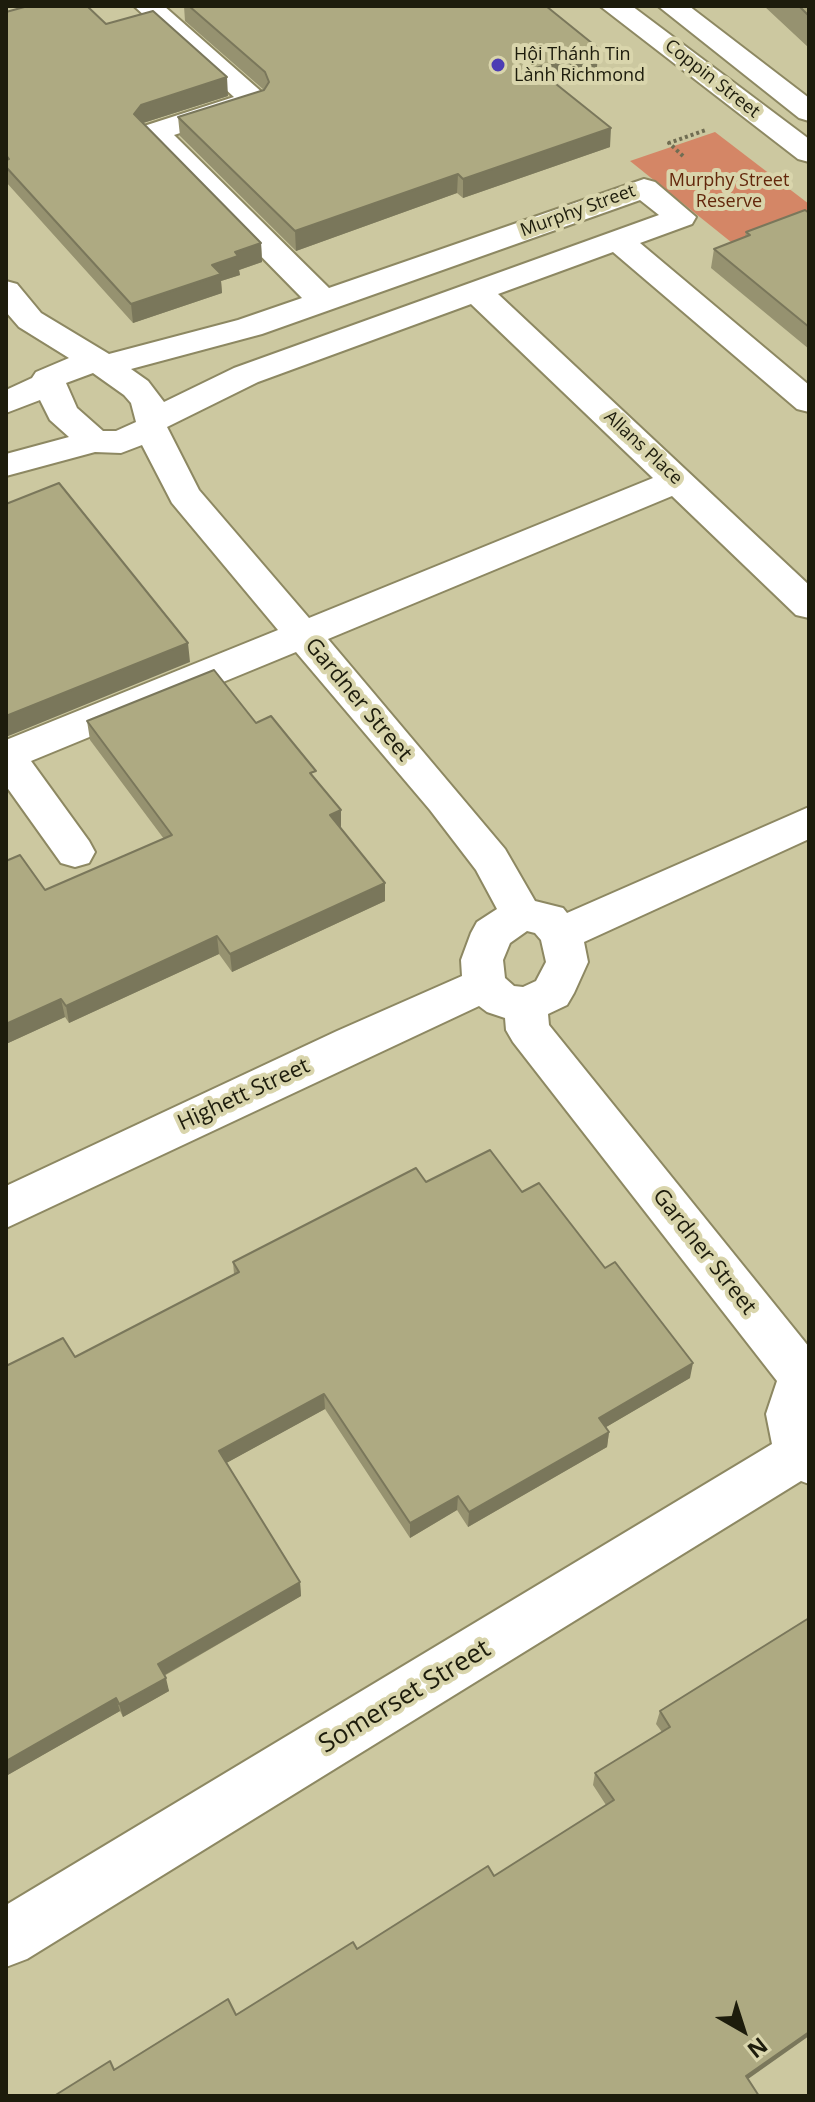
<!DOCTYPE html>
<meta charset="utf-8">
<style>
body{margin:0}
#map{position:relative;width:815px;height:2102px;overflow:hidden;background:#ccc8a0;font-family:"Open Sans",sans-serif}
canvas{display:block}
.frame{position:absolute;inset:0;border:8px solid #1d1c0c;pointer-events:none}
.north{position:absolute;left:703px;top:1990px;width:80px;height:80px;-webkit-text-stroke:6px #d9d5ac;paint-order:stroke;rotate:141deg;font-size:22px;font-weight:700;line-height:32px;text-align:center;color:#1d1c0c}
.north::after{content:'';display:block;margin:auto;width:28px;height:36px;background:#1d1c0c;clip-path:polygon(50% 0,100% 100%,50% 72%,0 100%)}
</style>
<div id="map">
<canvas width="815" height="2102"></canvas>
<div class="frame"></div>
<div class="north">N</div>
</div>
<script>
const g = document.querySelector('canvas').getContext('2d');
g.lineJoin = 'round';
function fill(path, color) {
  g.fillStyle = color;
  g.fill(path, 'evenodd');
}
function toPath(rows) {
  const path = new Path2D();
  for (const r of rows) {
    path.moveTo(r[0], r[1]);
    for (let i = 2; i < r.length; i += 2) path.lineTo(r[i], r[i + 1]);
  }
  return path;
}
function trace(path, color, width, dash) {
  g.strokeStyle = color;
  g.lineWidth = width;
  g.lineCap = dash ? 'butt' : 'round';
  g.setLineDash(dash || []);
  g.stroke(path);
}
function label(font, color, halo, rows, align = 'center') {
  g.font = font + ' "Open Sans",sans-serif';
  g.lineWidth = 8;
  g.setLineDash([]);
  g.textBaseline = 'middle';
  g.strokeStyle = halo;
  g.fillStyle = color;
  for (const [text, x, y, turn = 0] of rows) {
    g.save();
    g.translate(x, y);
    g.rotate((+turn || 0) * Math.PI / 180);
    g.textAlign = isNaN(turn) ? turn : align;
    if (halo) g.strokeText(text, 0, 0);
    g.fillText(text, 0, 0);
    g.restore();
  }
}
const green = toPath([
 [715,132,809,204,809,214,731,242,630,161]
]);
const path = toPath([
 [683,156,669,143,706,130]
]);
const minor = toPath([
 [134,6,164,6,264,94,268,100,264,106,174,135,329,288,644,179,655,182,696,217,692,224,640,243,809,385,809,412,797,409,613,252,498,294,809,585,809,618,796,615,672,496,328,639,505,849,535,901,563,908,567,913,809,807,809,839,584,942,588,962,574,993,567,1005,548,1014,549,1025,809,1347,809,1484,801,1481,27,1959,6,1967,6,1905,772,1444,766,1414,777,1381,513,1042,506,1030,505,1018,487,1012,479,1006,6,1228,6,1186,337,1031,462,976,461,960,471,933,477,922,497,909,476,870,430,810,296,652,31,761,89,841,95,852,89,863,75,867,61,863,6,786,6,740,278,630,172,503,142,445,121,453,95,452,6,476,6,454,69,437,50,420,40,400,6,413,6,390,32,378,36,372,69,358,19,327,6,312,6,281,17,284,41,313,109,354,238,320,302,298,139,132,144,126,234,97,134,6],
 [640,200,659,215,234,368,164,402,148,381,131,369,262,334,640,200],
 [471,304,653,478,309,618,199,490,167,427,258,382,471,304],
 [93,373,124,395,131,403,136,422,116,431,103,431,77,408,66,383,93,373],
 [527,931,535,933,541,940,546,962,536,981,523,987,514,986,505,978,503,960,510,943,527,931],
 [600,6,632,6,809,139,809,162,798,159,600,6],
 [658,6,689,6,809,98,809,121,799,118,658,6]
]);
const wall = toPath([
 [184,6,546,6,598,48,597,67,553,81,610,147,463,198,457,193,296,251,180,136,178,117,264,90,185,21],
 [764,6,809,6,809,48],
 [6,12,106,24,228,96,143,123,261,243,262,262,239,270,240,275,221,281,222,293,133,323,6,182],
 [809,213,809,349,711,268,714,249,745,237,746,232],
 [87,721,256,723,316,780,341,828,385,883,385,901,232,972,219,954,69,1023,65,1017,6,1044,45,890,164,839,90,740],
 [426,1182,522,1192,690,1378,606,1427,609,1432,607,1447,468,1527,457,1510,410,1538,325,1409,226,1463,300,1582,301,1596,164,1676,169,1691,123,1717,120,1711,6,1776,6,1366,75,1357,234,1274,233,1262],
 [809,1618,748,2079,114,2070,236,2015,494,1876,606,1805,593,1785,595,1773,662,1732,656,1724,660,1711]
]);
const shadedWall = toPath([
 [598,48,597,67,535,87,536,68],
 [227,77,228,96,143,123,134,114,141,105],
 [611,128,610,147,463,198,463,179],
 [458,174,457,193,296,251,295,231],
 [261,243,262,262,239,270,240,275,221,281,222,293,133,323,131,304,212,265,235,252],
 [188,643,190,662,6,737,6,716],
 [341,810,341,828,330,815],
 [385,883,385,901,232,972,230,954],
 [217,936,219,954,69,1023,66,1006],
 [61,999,65,1017,6,1044,6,1024],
 [693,1363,690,1378,596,1433,599,1418],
 [324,1394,325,1409,221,1466,219,1451],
 [609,1432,607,1447,468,1527,469,1512],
 [458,1496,457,1510,410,1538,410,1523],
 [300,1582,301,1596,161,1677,158,1664],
 [166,1678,169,1691,123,1717,119,1704],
 [116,1698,120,1711,6,1776,6,1761],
 [809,2032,809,2036,741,2084,746,2076]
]);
const building = toPath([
 [28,6,87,6,106,24,153,11,227,77,141,105,134,114,261,243,235,252,238,256,212,265,221,274,131,304,6,167,6,160,9,159,6,155,6,12,28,6],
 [189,6,546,6,598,48,536,68,611,128,463,179,458,174,295,231,178,117,264,90,269,82,265,72,189,6],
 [799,6,809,6,809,16,799,6],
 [805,210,809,213,809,327,714,249,750,235,746,232,805,210],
 [59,483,188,643,6,716,6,504,59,483],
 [214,670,256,723,271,716,293,743,316,771,310,773,341,810,330,815,385,883,230,954,217,936,66,1006,61,999,6,1024,6,861,20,855,45,890,172,835,87,721,214,670],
 [490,1150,522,1192,539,1183,605,1268,615,1262,693,1363,599,1418,609,1432,469,1512,458,1496,410,1523,324,1394,219,1451,300,1582,158,1664,166,1678,119,1704,116,1698,6,1761,6,1366,63,1338,75,1357,239,1272,233,1262,416,1168,426,1182,490,1150],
 [809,1618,809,2032,746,2076,759,2096,54,2096,110,2061,114,2070,228,1999,236,2015,353,1942,357,1949,488,1866,494,1876,614,1800,595,1773,670,1727,660,1711,809,1618]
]);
const markers = [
 [498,65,8,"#4d3db4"]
];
const farPoinames = [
 ["Hội Thánh Tin",514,55],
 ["Lành Richmond",514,76]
];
const farStreetnames = [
 ["Coppin Street",712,79,38],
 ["Murphy Street",578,211,-20],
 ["Allans Place",643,448,43]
];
const farParknames = [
 ["Murphy Street",729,181],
 ["Reserve",729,202]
];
const streetNames = [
 ["Gardner Street",358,700,50],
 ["Highett Street",244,1095,-25],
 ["Gardner Street",704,1252,52]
];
const nearStreetnames = [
 ["Somerset Street",405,1697,-31]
];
fill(green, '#d48666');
trace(minor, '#8d8862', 4);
trace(path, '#706d52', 4, [3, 3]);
fill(minor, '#fff');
fill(wall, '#969270');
fill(shadedWall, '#7a775b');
fill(building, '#aeaa82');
trace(building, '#7a775b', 2);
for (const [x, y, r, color] of markers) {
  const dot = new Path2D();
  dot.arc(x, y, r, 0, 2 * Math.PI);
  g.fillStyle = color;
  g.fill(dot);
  trace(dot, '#d9d5ac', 3);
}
label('18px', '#1d1c0c', '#d9d5ac', farPoinames, 'left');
label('18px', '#1d1c0c', '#d9d5ac', farStreetnames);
label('18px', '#63270b', '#d9d5ac', farParknames);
label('22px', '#1d1c0c', '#d9d5ac', streetNames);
label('26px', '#1d1c0c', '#d9d5ac', nearStreetnames);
</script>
